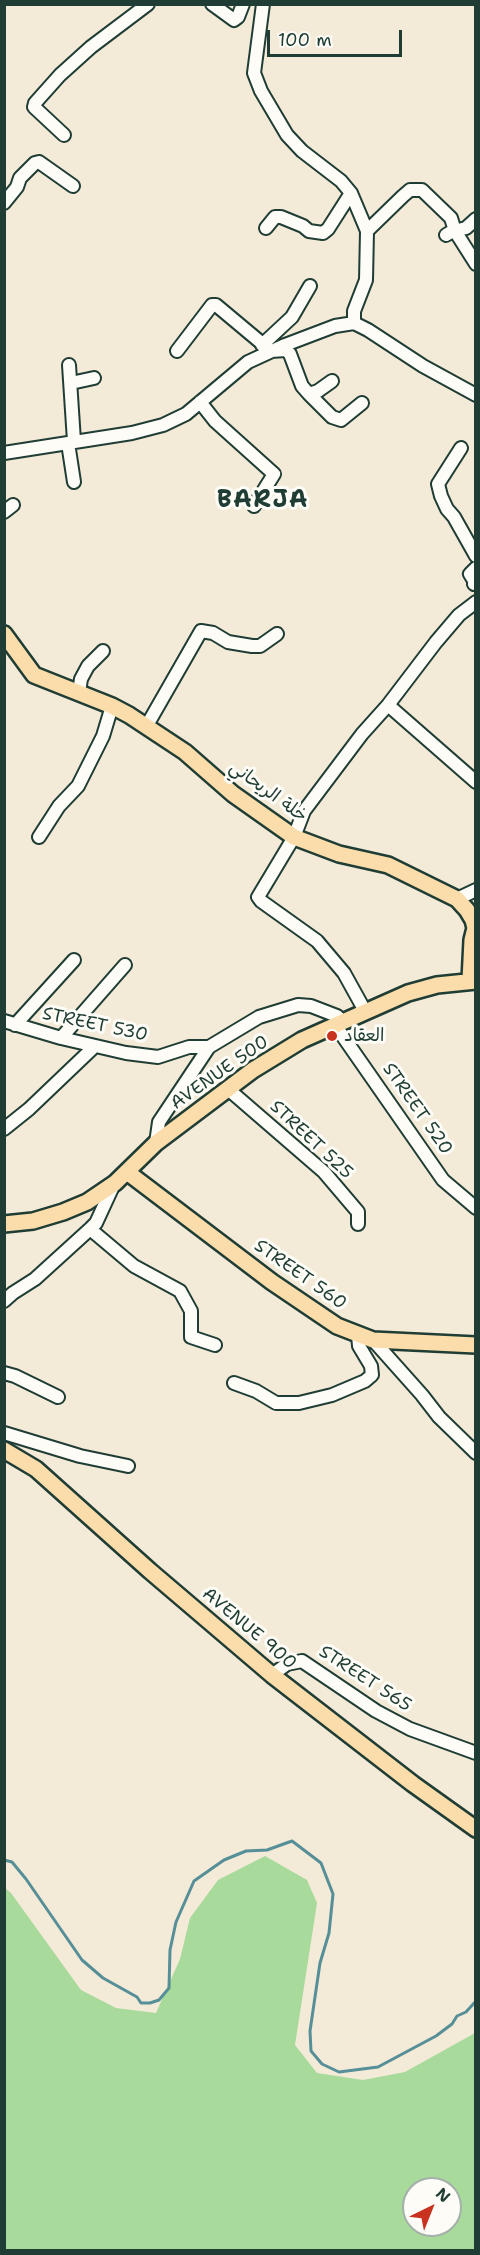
<!DOCTYPE html>
<meta charset="utf-8">
<style>
body{margin:0}
#map{position:relative;width:480px;height:2255px;overflow:hidden;background:#f3ead8;font-family:"Shantell Sans",sans-serif}
canvas{display:block}
.frame{position:absolute;inset:0;border:6px solid #1f3d34;pointer-events:none}
.north{position:absolute;left:402px;top:2177px;width:60px;height:60px;box-sizing:border-box;background:#fdfcf7;border:2px solid #a4b0a9;border-radius:50%;rotate:43deg;font-size:16px;font-weight:700;line-height:24px;text-align:center;color:#1f3d34}
.north::after{content:'';display:block;margin:auto;width:21px;height:27px;background:#c8321e;clip-path:polygon(50% 0,100% 100%,50% 72%,0 100%)}
.scale{position:absolute;left:267px;top:30px;width:135px;height:27px;box-sizing:border-box;border:3px solid #1f3d34;border-top:0;padding-left:8px;font-size:18px;line-height:21px;white-space:nowrap;color:#1f3d34;-webkit-text-stroke:4px #fdfcf7;paint-order:stroke}
</style>
<div id="map">
<canvas width="480" height="2255"></canvas>
<div class="frame"></div>
<div class="north">N</div>
<div class="scale">100 m</div>
</div>
<script>
const g = document.querySelector('canvas').getContext('2d');
g.lineJoin = 'round';
function fill(path, color) {
  g.fillStyle = color;
  g.fill(path, 'evenodd');
}
function toPath(rows) {
  const path = new Path2D();
  for (const r of rows) {
    path.moveTo(r[0], r[1]);
    for (let i = 2; i < r.length; i += 2) path.lineTo(r[i], r[i + 1]);
  }
  return path;
}
function trace(path, color, width, dash) {
  g.strokeStyle = color;
  g.lineWidth = width;
  g.lineCap = dash ? 'butt' : 'round';
  g.setLineDash(dash || []);
  g.stroke(path);
}
function label(font, color, halo, rows, align = 'center') {
  g.font = font + ' "Shantell Sans","Playpen Sans Arabic",sans-serif';
  g.lineWidth = 6;
  g.setLineDash([]);
  g.textBaseline = 'middle';
  g.strokeStyle = halo;
  g.fillStyle = color;
  for (const [text, x, y, turn = 0] of rows) {
    g.save();
    g.translate(x, y);
    g.rotate((+turn || 0) * Math.PI / 180);
    g.textAlign = isNaN(turn) ? turn : align;
    if (halo) g.strokeText(text, 0, 0);
    g.fillText(text, 0, 0);
    g.restore();
  }
}
const green = toPath([
 [265,1856,307,1880,317,1903,295,2045,317,2073,363,2080,405,2072,475,2033,475,2250,5,2250,5,1888,11,1893,81,1990,116,2008,156,2013,180,1959,190,1918,218,1880],
 [414,2189,450,2189,450,2225,414,2225]
]);
const stream = toPath([
 [4,1860,12,1862,26,1879,82,1960,103,1978,137,1997,141,2003,150,2003,159,2000,169,1988,170,1950,176,1922,194,1881,224,1860,246,1851,267,1850,292,1841,321,1863,333,1894,329,1933,320,1963,310,2031,311,2051,322,2064,339,2072,378,2067,436,2036,452,2024,457,2016,466,2012,476,2001]
]);
const minor = toPath([
 [212,4,234,20,238,17,243,4],
 [263,4,254,73,261,91,287,135,302,151,341,181,351,193,367,231,366,280,354,311,354,323,368,330,423,366,476,395],
 [64,135,34,107,35,103,60,75,91,47,148,4],
 [4,203,17,187,20,178,35,163,39,162,73,186],
 [266,228,275,217,281,217,303,226,309,231,323,233,328,229,351,193],
 [367,231,403,196,410,190,422,190,451,218,455,231,476,264],
 [446,235,451,232,466,228,476,219],
 [262,345,292,317,310,286],
 [177,351,212,305,216,305,271,351,286,350,290,354,302,386,309,394,318,391,332,381],
 [69,365,74,441],
 [71,383,94,378],
 [309,394,332,417,341,420,362,403],
 [200,402,215,421,274,474,254,506],
 [68,443,74,482],
 [461,448,438,484,441,496,447,509,454,517,476,556],
 [4,453,132,433,163,425,186,414,248,362,285,345,335,326,354,323],
 [4,512,13,505],
 [474,584,475,582,470,574,476,568],
 [79,692,81,679,88,666,103,651],
 [388,705,476,782],
 [146,727,201,631,213,633,228,642,252,646,260,646,277,634],
 [39,837,59,806,78,786,103,736,112,706],
 [457,899,476,890],
 [365,1011,344,973,317,941,261,901,258,897,294,837,304,811,362,734,388,705,436,642,459,615,476,602],
 [4,1021,61,1038,126,1053,158,1057,189,1047,209,1047,259,1017,298,1005,311,1006,337,1016,342,1021],
 [15,1025,74,960],
 [335,1025,443,1180,476,1208],
 [61,1038,125,965],
 [228,1089,324,1172,358,1212,358,1224],
 [4,1129,29,1109,95,1046],
 [156,1143,159,1122,209,1047],
 [90,1229,134,1266,180,1291,191,1311,191,1337,215,1345],
 [4,1301,13,1293,35,1279,90,1229,96,1223,114,1184],
 [373,1340,422,1395,439,1417,476,1453],
 [4,1373,15,1376,58,1397],
 [234,1383,256,1391,276,1403,299,1403,332,1395,365,1381,372,1375,371,1366,359,1346,358,1335],
 [4,1433,80,1456,128,1466],
 [272,1675,287,1664,302,1661,376,1711,410,1729,476,1753]
]);
const major = toPath([
 [4,634,34,675,112,706,129,715,185,752,233,794,294,837,339,854,388,865,457,899,467,910,473,920,475,928,472,940,470,980],
 [127,1172,272,1282,337,1326,373,1340,476,1345],
 [4,1224,33,1221,63,1212,87,1202,115,1183,156,1143,253,1070,302,1040,408,993,437,985,476,981],
 [4,1450,36,1469,150,1571,272,1675,413,1784,476,1829]
]);
const markers = [
 [332,1036,6,"#c8321e"]
];
const streetNames = [
 ["خلة الريحاني",268,792,36],
 ["STREET 530",95,1025,12],
 ["AVENUE 500",220,1073,-35],
 ["STREET 520",417,1109,55],
 ["STREET 525",311,1140,43],
 ["STREET 560",300,1275,35],
 ["AVENUE 900",249,1629,40],
 ["STREET 565",365,1679,33]
];
const poiNames = [
 ["العقاد",344,1036]
];
const districtNames = [
 ["BARJA",263,501]
];
fill(green, '#a8da9b');
trace(stream, '#568f97', 3);
trace(minor, '#1f3d34', 16);
trace(major, '#1f3d34', 20);
trace(minor, '#fdfcf7', 12);
trace(major, '#faddab', 15);
for (const [x, y, r, color] of markers) {
  const dot = new Path2D();
  dot.arc(x, y, r, 0, 2 * Math.PI);
  g.fillStyle = color;
  g.fill(dot);
  trace(dot, '#fdfcf7', 2);
}
label('18px', '#1f3d34', '#fdfcf7', streetNames);
label('18px', '#1f3d34', '#fdfcf7', poiNames, 'left');
g.letterSpacing = '1.5px';
label('bold 24px', '#1f3d34', '#fdfcf7', districtNames);
g.letterSpacing = '0px';
</script>
